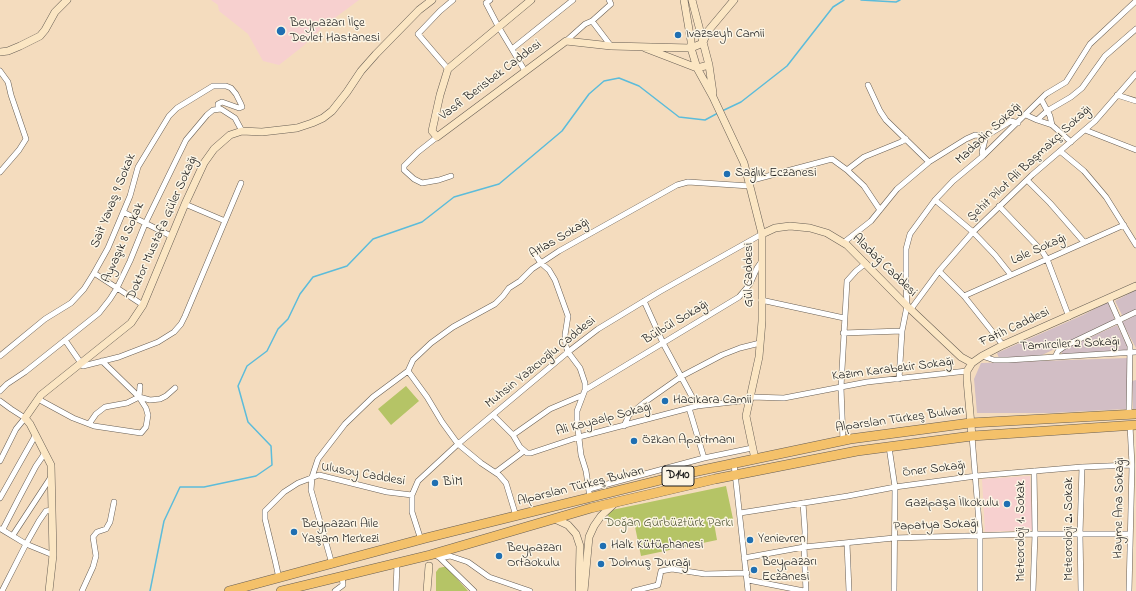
<!DOCTYPE html>
<meta charset="utf-8">
<style>
body{margin:0}
canvas{display:block;background:#f4dcbe}
</style>
<canvas width="1136" height="591"></canvas>
<script>
const g = document.querySelector('canvas').getContext('2d');
g.lineJoin = 'round';
function fill(path, color) {
  g.fillStyle = color;
  g.fill(path, 'evenodd');
}
function toPath(rows) {
  const path = new Path2D();
  for (const r of rows) {
    path.moveTo(r[0], r[1]);
    for (let i = 2; i < r.length; i += 2) path.lineTo(r[i], r[i + 1]);
  }
  return path;
}
function trace(path, color, width, dash) {
  g.strokeStyle = color;
  g.lineWidth = width;
  g.lineCap = dash ? 'butt' : 'round';
  g.setLineDash(dash || []);
  g.stroke(path);
}
function label(font, color, halo, rows, align = 'center') {
  g.font = font + ' "Indie Flower",sans-serif';
  g.lineWidth = 3;
  g.setLineDash([]);
  g.textBaseline = 'middle';
  g.strokeStyle = halo;
  g.fillStyle = color;
  for (const [text, x, y, turn = 0] of rows) {
    g.save();
    g.translate(x, y);
    g.rotate((+turn || 0) * Math.PI / 180);
    g.textAlign = isNaN(turn) ? turn : align;
    if (halo) g.strokeText(text, 0, 0);
    g.fillText(text, 0, 0);
    g.restore();
  }
}
const built = toPath([
 [211,0,359,0,324,26,302,47,279,65,263,61,248,34,219,11,218,5],
 [1030,476,1033,530,985,532,982,479]
]);
const industrial = toPath([
 [1136,290,1136,311,1123,317,1115,301],
 [1108,302,1115,320,1040,356,999,358,997,353,1083,315],
 [1136,315,1136,348,1122,322],
 [1117,325,1129,350,1063,355,1061,351],
 [1128,358,1129,398,1126,409,1050,413,977,413,974,379,981,363],
 [1136,380,1136,409,1133,409,1132,381]
]);
const green = toPath([
 [406,386,419,401,391,425,378,409],
 [726,486,733,519,714,523,717,540,641,556,633,517,610,522,607,511],
 [443,567,446,567,451,572,468,591,436,591,436,572,439,568]
]);
const stream = toPath([
 [861,0,896,2,900,0],
 [722,111,741,102,787,66,833,7,844,0],
 [150,591,164,521,180,487,204,487,256,476,272,465,271,446,248,422,238,386,247,366,267,351,278,329,288,319,300,294,313,277,347,266,373,239,422,222,454,197,499,184,562,131,589,94,604,81,619,78,639,86,679,117,705,120,718,113]
]);
const street = toPath([
 [490,0,486,3,498,26,525,71],
 [609,0,611,4,592,21,611,46],
 [566,41,585,24,592,21],
 [512,49,573,0],
 [448,69,418,34,440,11,453,0],
 [0,71,8,82,11,95,26,139,19,150,0,172],
 [868,85,880,111,886,120,929,162],
 [1117,95,1136,101],
 [1041,99,1050,116,1052,125],
 [1026,115,1037,120,1047,111,1071,97,1082,88,1105,56,1136,29],
 [1037,120,1052,125,1071,142],
 [1085,130,1136,150],
 [437,137,418,152,404,166,404,170,414,179,422,183,439,180,451,176],
 [1060,151,1084,171,1106,197,1136,245],
 [983,156,982,152,986,136],
 [847,170,864,157,901,142,906,139],
 [1027,180,1050,203,1084,242],
 [749,181,832,159,847,170,864,186,880,210],
 [935,200,973,232,995,255,1011,275],
 [185,204,225,221],
 [999,206,1042,251,1047,259,1069,317],
 [123,212,171,236],
 [843,243,871,221,897,189,929,162,966,139,975,135,986,136,1011,121,1018,123],
 [532,250,541,263,549,270,555,280,568,316,565,335,566,346,568,352,580,368,585,383,585,390,577,411,577,421,581,455,586,471,590,498],
 [939,271,964,296,1003,345],
 [94,273,143,305],
 [964,296,1124,225],
 [1109,298,1130,346,1129,414],
 [761,300,844,318],
 [644,301,663,343,697,406],
 [911,309,939,271,973,232,1032,175,1095,121,1136,74],
 [843,333,902,331],
 [65,340,83,366,119,357,158,342,174,332,181,324,185,316,241,183],
 [0,356,45,319,71,303,84,289,94,273,108,248,130,196,138,167,169,116,177,108,213,86,226,86,231,88,236,94,241,104,242,107,239,108,222,102,218,104,218,109],
 [982,356,994,360,1008,360,1136,352],
 [1055,357,1058,351,1065,346,1136,312],
 [408,371,427,397,442,422,458,444,481,463,499,475,506,483,516,516],
 [899,379,902,331,907,306,906,285,906,249,910,234,935,200,953,181,983,156,1046,94,1066,82,1090,44,1136,1],
 [585,390,739,297,750,284,757,268,762,261],
 [0,391,7,384,25,372,89,321,99,313,110,299,117,288,130,261,145,224,186,140,207,115,213,110,221,109,235,118,242,131],
 [139,397,140,386],
 [751,397,784,398,867,382,967,371],
 [38,399,73,418,94,426,141,433,146,427,148,415,146,408,139,397,102,361],
 [0,401,11,409,25,418,16,429,0,461],
 [493,415,513,435,520,447,527,453,531,453,579,437,697,406,750,400],
 [89,424,96,414,105,407,127,403,139,397,150,400,160,399,166,396,175,388],
 [624,426,629,415,645,402,682,376,722,355,740,348,760,343],
 [513,435,550,409,583,395],
 [972,436,980,535,980,591],
 [843,441,841,387,847,281,856,271,866,263],
 [889,447,895,487,894,591],
 [704,458,752,448],
 [734,464,748,591],
 [496,472,524,451],
 [589,489,704,458,689,408],
 [0,498,35,436],
 [803,503,805,532,804,547,806,591],
 [740,513,848,496,895,487,976,476,1082,467,1132,465],
 [1,529,26,544,53,555],
 [3,529,19,498,36,466,45,453],
 [13,535,51,477],
 [421,540,412,512,412,495,418,481,458,444,568,352,598,329,659,292,762,234],
 [847,543,849,591],
 [434,554,440,558,450,556,468,562,489,577,530,591],
 [440,558,474,591],
 [744,558,804,547,894,538,1035,534,1130,534],
 [332,564,311,490,312,477,318,459,345,424,373,397,408,371,413,360,431,343,453,327,495,304,503,296,509,288,520,281,532,269,559,251,677,185,688,182,750,186],
 [279,578,275,560,265,519,265,511,284,492,298,483,319,475,387,492,412,495],
 [748,580,804,591],
 [2,591,26,544,39,521,46,511,52,510],
 [82,591,93,567,96,556,93,537,97,532,106,529,110,522,114,502],
 [335,591,343,585,342,576],
 [396,591,397,563],
 [634,591,658,585,661,571,672,569,705,574,747,573],
 [1033,591,1035,534,1034,471],
 [1081,591,1080,534,1082,467],
 [1129,591,1132,465,1130,425]
]);
const secondary = toPath([
 [531,0,448,69,440,95,432,131,437,137,566,41,611,46,691,48,703,43],
 [684,0,691,41,691,48,697,68,713,97,744,163,762,234,762,321,759,357,746,416,755,459],
 [692,0,709,65,713,93],
 [703,42,708,31,734,0],
 [645,48,697,68,709,65],
 [0,52,8,51,20,46,40,36,45,30,55,12,67,0],
 [762,234,775,228,790,226,810,228,827,233,847,245,907,306,961,357,972,363],
 [972,436,967,380,967,371,972,363,982,356,1003,345,1136,286],
 [555,519,568,525,576,534,580,546,579,591],
 [49,591,53,555,51,465,30,424,25,418,41,395,131,323,143,305,185,204,204,163,214,149,230,135,242,131,262,132,297,128,312,123,323,118,332,111,347,92,361,71,376,54,419,10,432,0],
 [427,591,429,566],
 [584,591,589,537,594,526,601,516,615,503]
]);
const highway = toPath([
 [229,591,426,538,693,472,850,439,970,423,1136,414],
 [281,591,430,555,591,508,715,479,857,451,972,436,1136,425]
]);
const markers = [
 [281,31,5,"#1f6fb2"],
 [678,35,4,"#1f6fb2"],
 [727,174,4,"#1f6fb2"],
 [665,401,4,"#1f6fb2"],
 [634,441,4,"#1f6fb2"],
 [435,483,4,"#1f6fb2"],
 [1007,504,4,"#1f6fb2"],
 [294,532,4,"#1f6fb2"],
 [750,540,4,"#1f6fb2"],
 [603,546,4,"#1f6fb2"],
 [499,556,4,"#1f6fb2"],
 [601,564,4,"#1f6fb2"],
 [754,570,4,"#1f6fb2"]
];
const shields = [
 [678,476,32]
];
const shieldNames = [
 ["D140",678,476]
];
const poiNames = [
 ["Beypazarı İlçe",290,24],
 ["Devlet Hastanesi",290,39],
 ["Ivazseyh Camii",686,35],
 ["Sağlık Eczanesi",735,174],
 ["Hacıkara Camii",673,401],
 ["Özkan Apartmanı",642,441],
 ["BİM",443,483],
 ["Gazipaşa İlkokulu",999,504,"right"],
 ["Beypazarı Aile",302,525],
 ["Yaşam Merkezi",302,540],
 ["Yenievren",758,540],
 ["Halk Kütüphanesi",611,546],
 ["Beypazarı",507,549],
 ["Ortaokulu",507,564],
 ["Beypazarı",762,563],
 ["Eczanesi",762,578],
 ["Dolmuş Durağı",609,564]
];
const streetNames = [
 ["Vasfi Berisbek Caddesi",491,81,-37],
 ["Madadin Sokağı",989,134,-43],
 ["Şehit Pilot Ali Başmakçı Sokağı",1030,164,-43],
 ["Sait Yavaş 9 Sokak",114,201,-68],
 ["Doktor Mustafa Güler Sokağı",163,228,-66],
 ["Atlas Sokağı",560,239,-31],
 ["Ayvaşık 8 Sokak",124,243,-66],
 ["Lale Sokağı",1039,250,-24],
 ["Aladağ Caddesi",884,266,44],
 ["Gül Caddesi",750,275,-90],
 ["Bülbül Sokağı",676,323,-31],
 ["Fatih Caddesi",1015,328,-25],
 ["Tamirciler 2 Sokağı",1070,345,-3],
 ["Muhsin Yazıcıoğlu Caddesi",541,363,-39],
 ["Kazım Karabekir Sokağı",893,370,-7],
 ["Ali Kayaalp Sokağı",604,420,-15],
 ["Alparslan Türkeş Bulvarı",900,420,-8],
 ["Öner Sokağı",934,470,-7],
 ["Ulusoy Caddesi",363,475,10],
 ["Alparslan Türkeş Bulvarı",581,487,-14],
 ["Hayme Ana Sokağı",1120,508,-89],
 ["Papatya Sokağı",936,526,-2],
 ["Meteoroloji 2. Sokak",1070,529,-90],
 ["Meteoroloji 1. Sokak",1022,531,-90]
];
const parkNames = [
 ["Doğan Gürbüztürk Parkı",669,524]
];
fill(built, '#f7d0cf');
fill(industrial, '#d2bec5');
fill(green, '#b5c466');
trace(stream, '#5cbcda', 1.5);
trace(street, '#685f55', 6);
trace(secondary, '#685f55', 8);
trace(highway, '#685f55', 10);
trace(street, '#fff', 5);
trace(secondary, '#fbe6c3', 7);
trace(highway, '#f4c16a', 9);
for (const [x, y, r, color] of markers) {
  const dot = new Path2D();
  dot.arc(x, y, r, 0, 2 * Math.PI);
  g.fillStyle = color;
  g.fill(dot);
  trace(dot, '#fcf5e5', 1.5);
}
for (const [x, y, w] of shields) {
  const box = new Path2D();
  box.roundRect(x - w / 2, y - 10, w, 20, 3);
  g.fillStyle = '#fcf5e5';
  g.fill(box);
  trace(box, '#1c1c1c', 1);
}
label('bold 12px', '#1c1c1c', null, shieldNames);
label('13px', '#1c1c1c', '#fcf5e5', poiNames, 'left');
label('13px', '#1c1c1c', '#fcf5e5', streetNames);
label('13px', '#525736', '#fcf5e5', parkNames);
</script>
